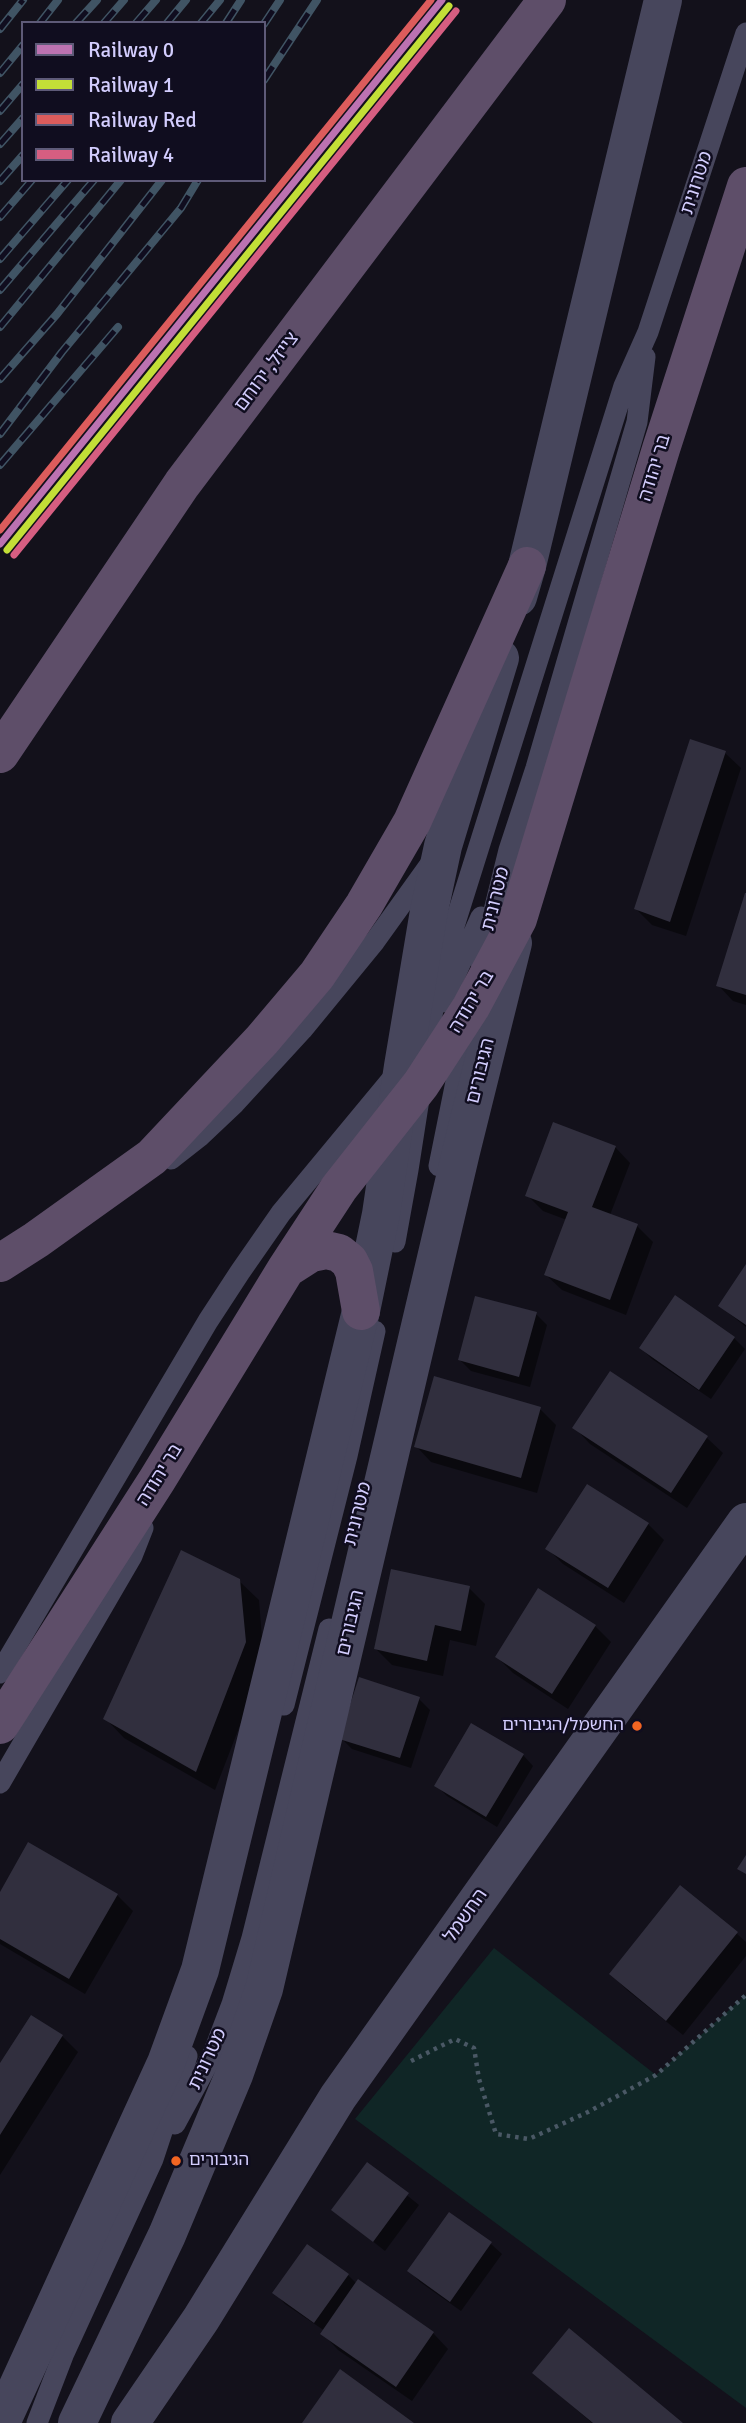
<!DOCTYPE html>
<meta charset="utf-8">
<style>
body{margin:0}
#map{position:relative;width:746px;height:2423px;overflow:hidden;background:#13111b;font-family:Signika,sans-serif}
canvas{display:block}
.legend{position:absolute;left:21px;top:21px;width:245px;height:161px;box-sizing:border-box;background:#100d1f;border:2px solid #5e5a78;margin:0;padding:9px 12px;list-style:none;font-size:21px;color:#d3cdfe}
.legend li{display:flex;align-items:center;gap:14px;height:35px}
.legend b{width:35px;border:2px solid #5e5a78}
</style>
<div id="map">
<canvas width="746" height="2423"></canvas>
<ul class="legend">
<li><b style="height:9px;background:#bc72b1"></b>Railway 0</li>
<li><b style="height:9px;background:#c3df37"></b>Railway 1</li>
<li><b style="height:9px;background:#dc5c5c"></b>Railway Red</li>
<li><b style="height:9px;background:#d65e81"></b>Railway 4</li>
</ul>
</div>
<script>
const g = document.querySelector('canvas').getContext('2d');
g.lineJoin = 'round';
function fill(path, color) {
  g.fillStyle = color;
  g.fill(path, 'evenodd');
}
function toPath(rows) {
  const path = new Path2D();
  for (const r of rows) {
    path.moveTo(r[0], r[1]);
    for (let i = 2; i < r.length; i += 2) path.lineTo(r[i], r[i + 1]);
  }
  return path;
}
function trace(path, color, width, dash) {
  g.strokeStyle = color;
  g.lineWidth = width;
  g.lineCap = dash ? 'butt' : 'round';
  g.setLineDash(dash || []);
  g.stroke(path);
}
function label(font, color, halo, rows, align = 'center') {
  g.font = font + ' Signika,"Noto Sans Hebrew",sans-serif';
  g.lineWidth = 5;
  g.setLineDash([]);
  g.textBaseline = 'middle';
  g.strokeStyle = halo;
  g.fillStyle = color;
  for (const [text, x, y, turn = 0] of rows) {
    g.save();
    g.translate(x, y);
    g.rotate((+turn || 0) * Math.PI / 180);
    g.textAlign = isNaN(turn) ? turn : align;
    if (halo) g.strokeText(text, 0, 0);
    g.fillText(text, 0, 0);
    g.restore();
  }
}
const green = toPath([
 [494,1948,656,2075,746,1995,746,2408,355,2119]
]);
const shadow = toPath([
 [725,753,741,768,686,936,652,925,636,909],
 [746,897,746,1005,733,1001,718,985],
 [615,1147,630,1163,610,1215,637,1226,653,1242,626,1315,562,1290,546,1275,567,1220,543,1211,527,1195],
 [746,1267,746,1327,720,1306],
 [536,1314,547,1325,530,1387,471,1371,460,1360],
 [734,1338,745,1349,711,1399,652,1359,641,1348],
 [610,1374,707,1438,723,1453,687,1508,590,1444,575,1428],
 [540,1409,556,1425,537,1493,431,1462,416,1446],
 [648,1524,664,1540,624,1603,563,1564,548,1549],
 [239,1581,259,1600,264,1663,215,1790,124,1738,105,1718],
 [469,1588,485,1604,476,1646,450,1640,443,1676,392,1665,376,1649],
 [595,1626,611,1642,568,1709,513,1673,497,1657],
 [419,1699,430,1710,411,1768,352,1749,341,1738],
 [523,1755,533,1766,497,1827,447,1796,436,1785],
 [0,1895,117,1895,133,1911,85,1994,0,1944],
 [736,1933,746,1942,746,1956,683,2035,627,1990,611,1974],
 [62,2036,78,2052,0,2175,0,2067],
 [368,2164,419,2205,385,2251,333,2210],
 [491,2244,502,2254,461,2311,420,2282,409,2271],
 [348,2275,357,2284,433,2333,448,2349,412,2401,338,2350,323,2334,325,2331,285,2304,275,2293],
 [534,2373,680,2423,592,2423]
]);
const building = toPath([
 [690,739,726,751,670,922,634,909],
 [745,893,746,893,746,995,716,986],
 [553,1122,616,1146,592,1207,638,1224,610,1300,544,1275,568,1212,525,1196],
 [746,1264,746,1325,718,1306],
 [675,1295,735,1337,699,1390,639,1348],
 [475,1296,537,1312,519,1377,458,1360],
 [610,1371,708,1436,671,1493,572,1428],
 [434,1376,541,1407,521,1478,414,1447],
 [587,1484,649,1523,608,1588,545,1549],
 [181,1550,240,1579,246,1642,196,1772,103,1719],
 [391,1569,470,1586,461,1631,435,1625,427,1661,374,1649],
 [538,1588,596,1625,552,1694,495,1657],
 [359,1677,420,1697,400,1758,339,1739],
 [471,1723,524,1754,486,1817,434,1786],
 [28,1842,118,1894,69,1979,0,1939,0,1892],
 [746,1855,746,1874,737,1869],
 [680,1885,738,1932,666,2021,609,1974],
 [31,2015,63,2035,0,2135,0,2063],
 [367,2162,409,2193,373,2242,331,2210],
 [449,2212,492,2242,450,2302,407,2271],
 [307,2244,349,2274,314,2323,272,2293],
 [358,2279,434,2332,396,2387,320,2334],
 [569,2328,683,2423,593,2423,532,2373],
 [340,2369,414,2423,302,2423]
]);
const path = toPath([
 [411,2061,455,2039,474,2048,479,2079,496,2134,529,2139,588,2112,656,2075,746,1995]
]);
const service = toPath([
 [481,963,509,850,536,768,637,422,645,357],
 [443,1002,481,917],
 [171,1159,199,1137,235,1103,302,1030,375,941,431,863],
 [439,1166,466,1032],
 [395,1242,408,1170,436,990,449,942,624,386,648,332,746,33],
 [0,1673,208,1321,240,1272,281,1213,397,1073],
 [284,1705,347,1456,375,1331],
 [0,1783,132,1556,143,1528],
 [175,2124,213,2054,232,2004,252,1938,329,1629],
 [37,2423,64,2353,153,2159,187,2056]
]);
const minor = toPath([
 [130,2423,201,2319,338,2097,746,1522]
]);
const tertiary = toPath([
 [518,597,527,566,663,0],
 [1,2423,166,2063,200,1970,361,1311,381,1214,403,1066,429,911,443,846,500,658],
 [77,2423,167,2235,234,2075,264,1989,461,1152,513,943]
]);
const trunk = toPath([
 [0,754,182,484,547,0],
 [0,1263,36,1240,152,1157,262,1040,317,975,364,905,412,822,527,566],
 [286,1269,311,1253,326,1250,339,1253,349,1261,354,1271,361,1311],
 [0,1725,157,1480,286,1269,339,1188,421,1084,471,1007,518,919,661,449,746,186]
]);
const rail = toPath([
 [40,23,58,0],
 [76,23,97,0],
 [104,23,124,0],
 [136,23,156,0],
 [167,23,186,0],
 [201,23,220,0],
 [226,23,241,0],
 [264,24,280,0],
 [0,29,23,0],
 [0,73,23,45],
 [264,80,317,0],
 [0,111,23,84],
 [0,144,23,118],
 [0,181,23,155],
 [0,217,32,180],
 [0,259,68,180],
 [0,290,94,180],
 [0,327,121,180],
 [0,379,57,314,162,180],
 [0,434,62,352,181,208,198,180],
 [0,465,118,327]
]);
const rail1 = toPath([
 [0,544,442,0]
]);
const rail2 = toPath([
 [7,550,449,6]
]);
const rail3 = toPath([
 [0,530,431,0]
]);
const rail4 = toPath([
 [14,555,456,11]
]);
const markers = [
 [637,1726,6,"#f26522"],
 [176,2161,6,"#f26522"]
];
const busNames = [
 ["החשמל/הגיבורים",624,1726],
 ["הגיבורים",189,2161,"left"]
];
const streetNames = [
 ["מטרונית",697,183,-72],
 ["צייזל, ירוחם",267,372,-53],
 ["בר יהודה",655,468,-73],
 ["מטרונית",496,899,-76],
 ["בר יהודה",472,1002,-59],
 ["הגיבורים",481,1071,-76],
 ["בר יהודה",160,1475,-58],
 ["מטרונית",358,1514,-76],
 ["הגיבורים",351,1623,-77],
 ["החשמל",466,1916,-55],
 ["מטרונית",208,2059,-65]
];
fill(green, '#102626');
fill(shadow, '#0007');
fill(building, '#312f3e');
trace(path, '#4a5865', 4.5, [3.5, 5]);
trace(service, '#47465c', 21);
trace(minor, '#47465c', 38);
trace(tertiary, '#47465c', 38);
trace(trunk, '#5e4e69', 38);
trace(rail, '#405464', 8);
trace(rail, '#100d1f', 5, [16]);
trace(rail1, '#bc72b1', 7);
trace(rail2, '#c3df37', 7);
trace(rail3, '#dc5c5c', 7);
trace(rail4, '#d65e81', 7);
for (const [x, y, r, color] of markers) {
  const dot = new Path2D();
  dot.arc(x, y, r, 0, 2 * Math.PI);
  g.fillStyle = color;
  g.fill(dot);
  trace(dot, '#100d1f', 2.5);
}
label('17px', '#d3cdfe', '#100d1f', busNames, 'right');
label('19px', '#d3cdfe', '#100d1f', streetNames);
</script>
